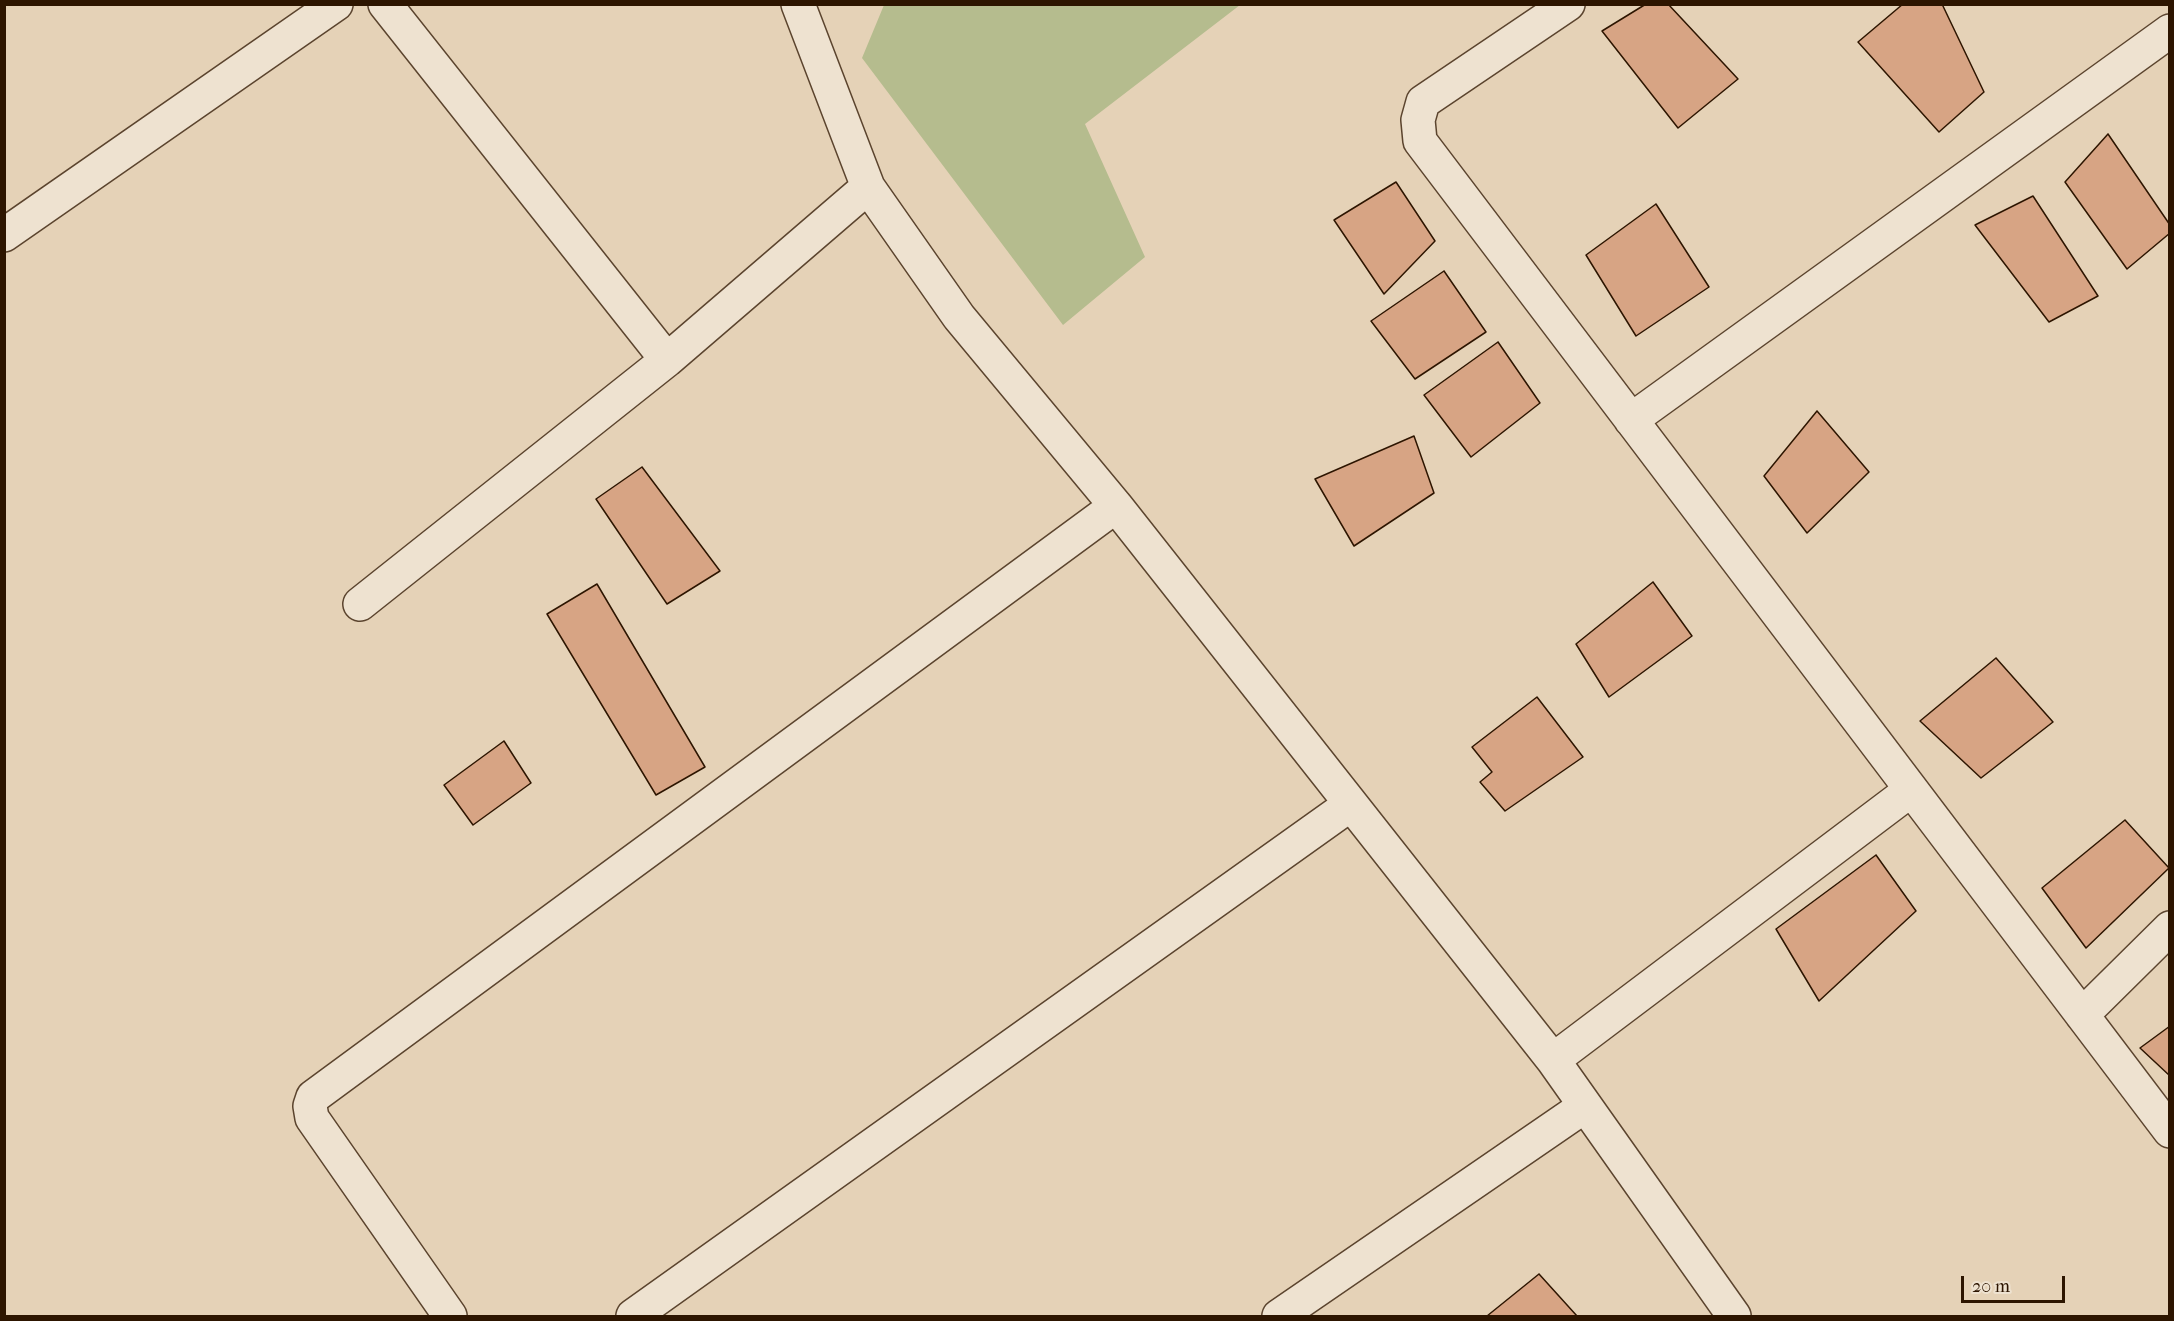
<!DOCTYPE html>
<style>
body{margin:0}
#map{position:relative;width:2174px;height:1321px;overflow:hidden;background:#e5d2b7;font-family:"IM FELL French Canon",serif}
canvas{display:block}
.frame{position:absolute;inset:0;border:6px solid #2d1500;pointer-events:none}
.scale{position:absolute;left:1961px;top:1276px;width:104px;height:27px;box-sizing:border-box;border:3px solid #2d1500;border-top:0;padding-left:8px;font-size:18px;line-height:21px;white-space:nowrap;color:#2d1500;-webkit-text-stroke:4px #eee2d0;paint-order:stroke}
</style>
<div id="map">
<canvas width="2174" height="1321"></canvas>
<div class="frame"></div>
<div class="scale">20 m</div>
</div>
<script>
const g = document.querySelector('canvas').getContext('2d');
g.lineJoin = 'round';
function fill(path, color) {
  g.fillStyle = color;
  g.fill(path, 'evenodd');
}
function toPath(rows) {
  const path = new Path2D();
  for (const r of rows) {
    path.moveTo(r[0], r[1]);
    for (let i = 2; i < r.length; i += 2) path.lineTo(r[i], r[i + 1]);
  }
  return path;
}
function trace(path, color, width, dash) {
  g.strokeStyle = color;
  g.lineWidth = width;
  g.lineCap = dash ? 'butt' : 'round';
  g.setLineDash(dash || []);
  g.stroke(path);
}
const green = toPath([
 [884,5,1240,5,1085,124,1145,257,1063,325,862,58]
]);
const building = toPath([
 [1646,4,1668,4,1738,79,1678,128,1602,31,1646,4],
 [1903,4,1942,4,1984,92,1939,132,1858,42,1903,4],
 [2108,134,2170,225,2170,233,2127,269,2065,182,2108,134],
 [1396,182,1435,241,1384,294,1334,220,1396,182],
 [2033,196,2098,296,2049,322,1975,225,2033,196],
 [1656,204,1709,287,1636,336,1586,255,1656,204],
 [1444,271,1486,332,1415,379,1371,321,1444,271],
 [1498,342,1540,403,1471,457,1424,395,1498,342],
 [1817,411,1869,472,1807,533,1764,476,1817,411],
 [1414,436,1434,493,1354,546,1315,479,1414,436],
 [642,467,720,571,667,604,596,499,642,467],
 [1653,582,1692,636,1609,697,1576,644,1653,582],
 [597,584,705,767,656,795,547,614,597,584],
 [1996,658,2053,722,1981,778,1920,721,1996,658],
 [1537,697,1583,757,1505,811,1480,782,1492,772,1472,747,1537,697],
 [504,741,531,783,473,825,444,785,504,741],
 [2125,820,2169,868,2086,948,2042,888,2125,820],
 [1876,855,1916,911,1819,1001,1776,929,1876,855],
 [2170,1026,2170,1076,2140,1048,2170,1026],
 [1539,1274,1577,1316,1487,1316,1539,1274]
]);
const minor = toPath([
 [385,4,667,360],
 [798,4,868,187,959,317,1116,506,1553,1060,1734,1316],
 [1568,4,1423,102,1418,120,1420,141,2170,1131],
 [4,235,336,4],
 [1631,420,2170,31],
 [360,604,667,360,868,187],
 [2082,1015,2170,928],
 [1553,1060,1911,790],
 [450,1316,312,1118,310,1106,313,1097,1116,506],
 [633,1316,1351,804],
 [1279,1316,1585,1106]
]);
fill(green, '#b5bc8e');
fill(building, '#d7a484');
trace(building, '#2d1500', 1.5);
trace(minor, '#5b442e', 36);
trace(minor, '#eee2d0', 33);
</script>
